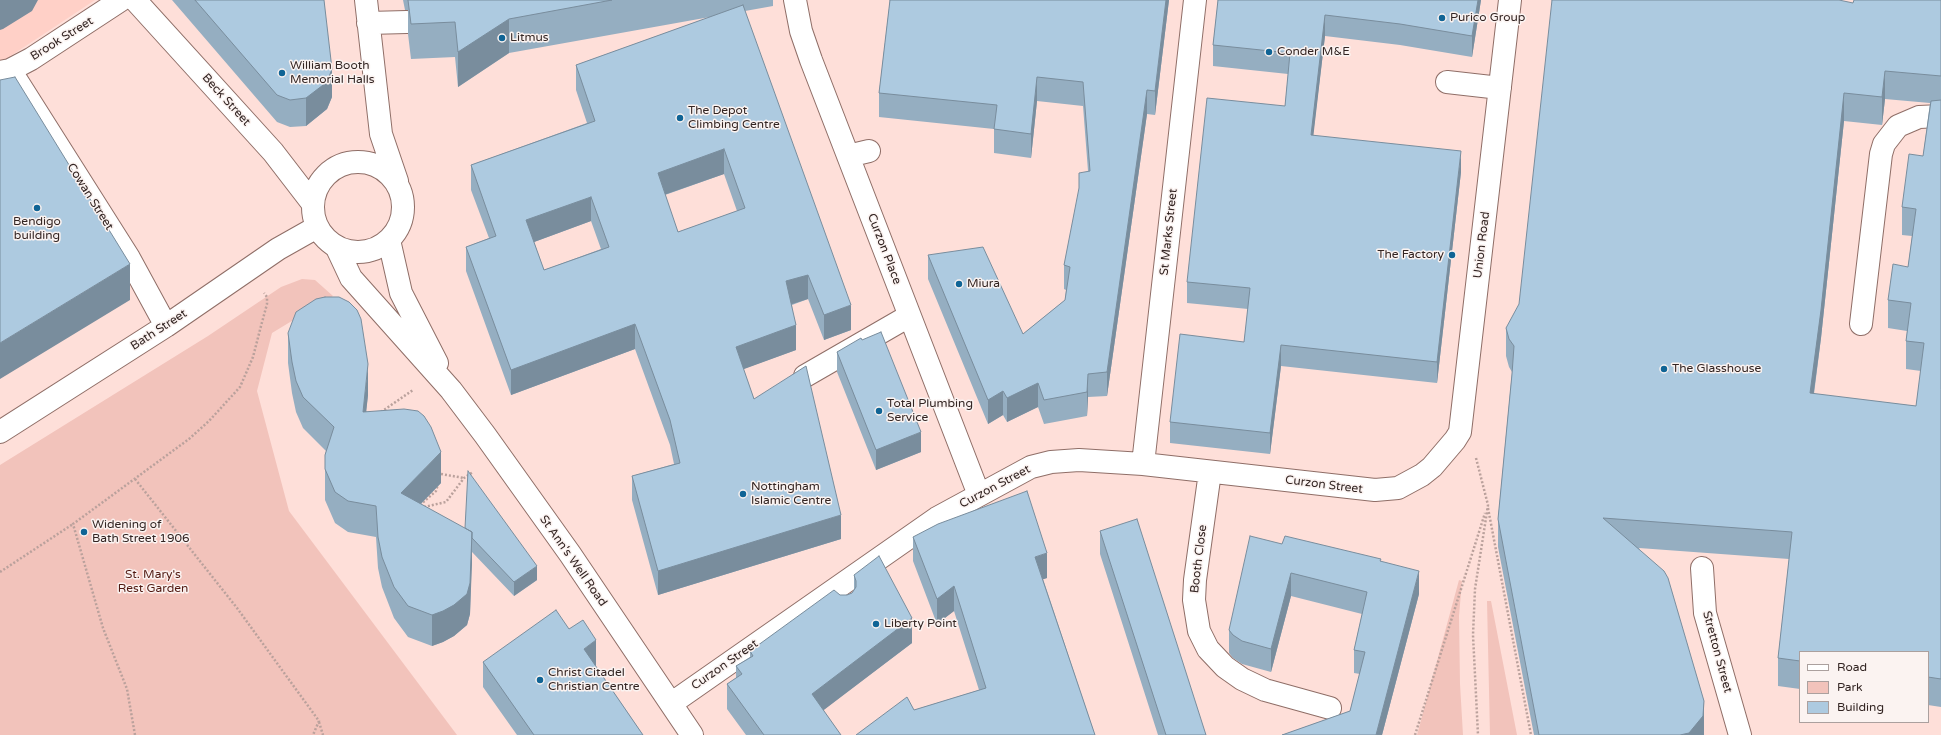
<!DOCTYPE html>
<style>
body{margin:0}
#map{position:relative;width:1941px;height:735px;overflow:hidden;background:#fedfd9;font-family:"Varela Round",sans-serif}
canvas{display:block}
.legend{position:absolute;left:1799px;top:651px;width:130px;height:72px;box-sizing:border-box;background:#fbf3f1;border:1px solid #aba09e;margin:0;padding:5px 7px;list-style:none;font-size:12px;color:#322422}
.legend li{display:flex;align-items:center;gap:8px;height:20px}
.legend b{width:20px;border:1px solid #aba09e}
</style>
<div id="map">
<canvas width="1941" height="735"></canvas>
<ul class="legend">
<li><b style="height:5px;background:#fff"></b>Road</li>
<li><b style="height:11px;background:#f2c3bb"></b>Park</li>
<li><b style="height:11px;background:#adcae0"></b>Building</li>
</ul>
</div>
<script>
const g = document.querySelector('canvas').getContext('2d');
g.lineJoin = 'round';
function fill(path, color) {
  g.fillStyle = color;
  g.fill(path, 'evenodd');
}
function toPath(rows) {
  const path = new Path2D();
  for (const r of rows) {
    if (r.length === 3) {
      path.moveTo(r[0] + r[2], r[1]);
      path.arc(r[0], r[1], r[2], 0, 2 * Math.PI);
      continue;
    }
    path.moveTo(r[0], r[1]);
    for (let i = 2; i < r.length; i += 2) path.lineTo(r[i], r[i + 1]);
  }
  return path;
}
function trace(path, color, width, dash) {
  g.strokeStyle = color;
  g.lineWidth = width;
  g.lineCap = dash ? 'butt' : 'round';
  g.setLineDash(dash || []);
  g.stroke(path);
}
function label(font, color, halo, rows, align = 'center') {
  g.font = font + ' "Varela Round",sans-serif';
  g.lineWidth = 3;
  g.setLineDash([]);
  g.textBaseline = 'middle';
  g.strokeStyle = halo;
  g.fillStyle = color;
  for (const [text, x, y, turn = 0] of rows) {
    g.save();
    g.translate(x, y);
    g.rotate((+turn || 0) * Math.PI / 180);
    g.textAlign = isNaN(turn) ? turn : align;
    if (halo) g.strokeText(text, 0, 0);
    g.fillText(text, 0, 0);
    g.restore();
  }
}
const built = toPath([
 [0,0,95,0,0,63]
]);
const green = toPath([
 [302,279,315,280,333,296,272,333,257,391,289,511,457,735,0,735,0,465,208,336,281,287],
 [1459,580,1462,581,1459,616,1460,684,1463,735,1417,735],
 [1487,601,1491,601,1517,735,1490,735]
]);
const path = toPath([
 [381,412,413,390],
 [1476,458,1488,505,1475,589,1473,635,1478,735],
 [441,474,464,478],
 [135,479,237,608,319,721,313,735],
 [420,505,436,491,438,484],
 [424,507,446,502,464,478,473,472],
 [1488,508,1531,735],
 [0,572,73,524],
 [319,722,323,735],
 [135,735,127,689,103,628,73,524,189,439,209,421,240,387,253,357,261,326,267,304,267,297,264,293],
 [1415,735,1485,513]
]);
const minor = toPath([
 [135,0,273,152,313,204],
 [366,0,381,134,397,181],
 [795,0,801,31,811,60,979,495],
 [368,23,407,22],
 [10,70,129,258,166,326],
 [0,72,10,70,31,59,121,0],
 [1447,82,1500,88],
 [848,156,869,151],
 [358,207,45],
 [389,240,401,293,437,363],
 [336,246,351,278,451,390,485,435,570,554,692,735],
 [1861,324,1881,154,1884,144,1898,126,1919,117,1941,116],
 [805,376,909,316],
 [0,432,166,326,278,249,317,227],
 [1143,464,1195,0],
 [1210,472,1195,580,1194,600,1199,631,1208,649,1225,667,1242,679,1265,690,1330,708],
 [1702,568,1705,613,1740,735],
 [672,703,937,518,1031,467,1051,462,1079,460,1143,464,1375,490,1398,488,1422,475,1432,467,1455,440,1460,432,1510,0]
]);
const wall = toPath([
 [172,0,324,0,332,97,327,109,306,126,290,127,277,122],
 [403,0,773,0,773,6,745,11,851,330,824,340,808,299,792,305,796,350,743,369,754,399,841,539,658,595,632,500,632,476,674,464,670,445,635,349,511,395,466,271,466,247,489,238,471,190,471,165,587,123,576,90,576,65,710,17,509,53,458,87,455,57,411,59,408,34,408,10,405,10],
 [724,174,737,211,678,232,665,195],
 [591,221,601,249,544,270,534,242],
 [890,0,1169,0,1155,115,1147,114,1107,396,1088,397,1087,416,1044,424,1038,407,1007,422,1003,415,988,424,928,279,928,255,1023,334,1065,300,1066,290,1064,289,1064,265,1088,171,1083,106,1037,101,1031,158,994,153,994,129,879,117,879,93],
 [1218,0,1481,0,1472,57,1400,45,1325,36,1313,135,1461,172,1437,383,1281,366,1270,454,1170,443,1170,422,1244,342,1248,309,1187,303,1187,282,1285,106,1288,74,1213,66,1213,45],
 [1941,0,1941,707,1928,705,1928,652,1800,652,1800,689,1778,686,1778,658,1789,559,1639,548,1704,701,1704,735,1534,735,1498,547,1498,519,1512,372,1509,367,1506,356,1506,328,1853,3],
 [1885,99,1930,103,1923,156,1902,207,1902,235,1912,236,1908,267,1888,300,1888,328,1907,331,1906,341,1906,369,1921,371,1916,406,1814,394,1821,338,1844,121,1882,125],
 [288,333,368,395,366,411,441,483,421,504,537,580,514,596,472,552,470,614,467,625,454,636,443,642,432,646,408,637,394,618,382,587,378,568,376,537,348,532,335,523,325,500,325,455,326,451,303,428,296,412,292,393,288,363],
 [862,340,921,452,876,470,837,372,837,352],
 [1100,531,1206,735,1158,735,1100,554],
 [913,537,1047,578,1043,579,1095,735,914,710,979,690,954,611,937,624,913,561],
 [1282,544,1381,561,1419,594,1382,735,1282,735,1350,711,1360,674,1354,673,1354,650,1362,614,1291,596,1271,672,1242,664,1233,658,1229,653,1229,630],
 [854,575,912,643,823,710,841,735,746,735,727,709,727,684,736,678,736,666,750,657,750,651,840,595,847,595,852,593,854,590],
 [569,629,596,665,595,665,643,735,517,735,483,687,483,662]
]);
const shadedWall = toPath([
 [0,0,38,0,32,11,3,29,0,30],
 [1166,0,1169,0,1155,115,1155,91],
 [1478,0,1481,0,1472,57,1472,36],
 [1325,15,1325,36,1311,156,1311,135],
 [509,19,509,53,458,87,458,52],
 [332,69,332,97,327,109,306,126,306,98],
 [1885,71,1885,99,1882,125,1882,97],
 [1037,77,1037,101,1031,158,1031,134],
 [1147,90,1147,114,1107,396,1107,372],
 [1844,93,1844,121,1821,338,1810,421,1810,393],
 [724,149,724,174,658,197,658,173],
 [1461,151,1461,172,1437,383,1437,362],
 [591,197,591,221,526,245,526,220],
 [130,264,130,300,0,379,0,343],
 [808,275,808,299,786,306,786,281],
 [851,305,851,330,824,340,824,315],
 [635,324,635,349,511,395,511,370],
 [796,325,796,350,736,372,736,347],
 [1281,345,1281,366,1270,454,1270,433],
 [368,364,368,395,363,442,363,412],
 [1088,374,1088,397,1087,416,1087,392],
 [1038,383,1038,407,1007,422,1007,398],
 [1003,391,1003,415,988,424,988,400],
 [921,432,921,452,876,470,876,450],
 [441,452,441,483,401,524,401,493],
 [841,515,841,539,658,595,658,571],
 [472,532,472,563,470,614,467,625,454,636,443,642,432,646,432,615],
 [1047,553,1047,578,1035,582,1035,557],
 [537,566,537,580,514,596,514,582],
 [1419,571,1419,594,1382,735,1376,735],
 [1291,573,1291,596,1271,672,1271,649],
 [954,586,954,611,937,624,937,599],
 [912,618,912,643,812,719,812,694],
 [596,640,596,665,584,674,584,649],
 [1704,701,1704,735,1680,735]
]);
const building = toPath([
 [195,0,324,0,332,69,327,82,306,98,290,100,277,95,195,0],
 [408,0,612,0,509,19,458,52,455,22,411,24,408,0],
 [890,0,1166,0,1155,91,1147,90,1107,372,1088,374,1087,392,1044,400,1038,383,1007,398,1003,391,988,400,928,255,983,247,1023,334,1065,300,1070,267,1064,265,1079,188,1079,173,1090,171,1083,82,1037,77,1031,134,994,129,997,105,879,93,890,0],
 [1218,0,1478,0,1472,36,1400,24,1325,15,1311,135,1461,151,1437,362,1281,345,1270,433,1170,422,1180,334,1244,342,1250,288,1187,282,1207,98,1285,106,1290,53,1213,45,1218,0],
 [1552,0,1839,0,1853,3,1854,0,1941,0,1941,76,1885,71,1882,97,1844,93,1821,310,1810,393,1916,406,1924,343,1906,341,1911,303,1888,300,1893,264,1908,267,1916,209,1902,207,1909,154,1923,156,1931,101,1941,100,1941,679,1928,677,1928,652,1800,652,1800,661,1778,658,1792,532,1603,518,1664,571,1668,578,1704,701,1703,716,1689,733,1680,735,1539,735,1498,519,1512,374,1514,346,1509,339,1506,328,1519,304,1552,0],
 [743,5,851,305,824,315,808,275,786,281,796,325,736,347,754,399,806,366,841,515,658,571,632,476,680,463,670,420,635,324,511,370,466,247,496,236,471,165,595,121,576,65,743,5],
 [724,149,745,208,678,232,658,173,724,149],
 [591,197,609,247,544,270,526,220,591,197],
 [15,77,130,264,0,343,0,80,15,77],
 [325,297,339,297,349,302,357,310,361,319,368,364,363,412,404,409,418,411,424,416,431,427,441,452,401,493,472,532,470,583,467,594,454,605,443,611,432,615,408,606,394,587,382,557,378,537,376,506,348,501,335,492,325,469,325,455,334,427,303,397,296,381,292,362,288,333,296,312,316,299,325,297],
 [881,332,921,432,876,450,837,352,861,338,862,340,881,332],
 [468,471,537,566,514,582,472,538,472,532,465,528,468,471],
 [1027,491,1047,553,1035,557,1095,735,856,735,907,697,914,710,986,688,954,586,937,599,913,537,938,524,1027,491],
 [1137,519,1206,735,1166,735,1100,531,1137,519],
 [1250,536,1282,544,1285,536,1381,559,1380,561,1419,571,1376,735,1282,735,1350,711,1365,652,1354,650,1367,592,1291,573,1271,649,1242,641,1233,635,1229,630,1250,536],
 [879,556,912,618,812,694,841,735,764,735,727,684,742,674,736,666,753,656,750,651,834,590,840,595,847,595,852,593,856,587,856,581,854,575,879,556],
 [556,610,569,629,583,620,596,640,584,649,643,735,534,735,483,662,556,610]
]);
const markers = [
 [1442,18,4,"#106495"],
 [502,38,4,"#106495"],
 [1269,52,4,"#106495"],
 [282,73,4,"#106495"],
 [680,118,4,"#106495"],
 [37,208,4,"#106495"],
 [1452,255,4,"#106495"],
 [959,284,4,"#106495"],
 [1664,369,4,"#106495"],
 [879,411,4,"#106495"],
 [743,494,4,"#106495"],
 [84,532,4,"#106495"],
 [876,624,4,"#106495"],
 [540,680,4,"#106495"]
];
const poiNames = [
 ["Purico Group",1450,18],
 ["Litmus",510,38],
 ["Conder M&E",1277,52],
 ["William Booth",290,66],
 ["Memorial Halls",290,80],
 ["The Depot",688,111],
 ["Climbing Centre",688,125],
 ["Bendigo",37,222,"center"],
 ["building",37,236,"center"],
 ["The Factory",1444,255,"right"],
 ["Miura",967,284],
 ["The Glasshouse",1672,369],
 ["Total Plumbing",887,404],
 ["Service",887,418],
 ["Nottingham",751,487],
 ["Islamic Centre",751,501],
 ["Widening of",92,525],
 ["Bath Street 1906",92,539],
 ["Liberty Point",884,624],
 ["Christ Citadel",548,673],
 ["Christian Centre",548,687]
];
const streetNames = [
 ["Brook Street",62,39,-32],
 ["Beck Street",226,100,48],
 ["Cowan Street",90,197,58],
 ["St Marks Street",1169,232,-84],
 ["Union Road",1482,245,-83],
 ["Curzon Place",884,249,69],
 ["Bath Street",159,330,-33],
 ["Curzon Street",1324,485,7],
 ["Curzon Street",995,487,-28],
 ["Booth Close",1199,559,-83],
 ["St Ann's Well Road",573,561,55],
 ["Stretton Street",1717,652,75],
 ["Curzon Street",725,665,-35]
];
const parkNames = [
 ["St. Mary's",153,575],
 ["Rest Garden",153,589]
];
fill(built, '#ffd0c7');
fill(green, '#f2c3bb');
trace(minor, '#8f6e67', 24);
trace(path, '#baa19c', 2.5, [2, 2]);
trace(minor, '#fff', 22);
fill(wall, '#95aec1');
fill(shadedWall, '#798d9d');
fill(building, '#adcae0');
trace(building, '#798d9d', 1);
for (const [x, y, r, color] of markers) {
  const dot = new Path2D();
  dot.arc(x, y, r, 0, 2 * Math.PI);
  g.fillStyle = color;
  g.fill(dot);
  trace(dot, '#fbf3f1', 1.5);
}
label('12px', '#322422', '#fbf3f1', poiNames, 'left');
label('12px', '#322422', '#fbf3f1', streetNames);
label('12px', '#511911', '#fbf3f1', parkNames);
</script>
